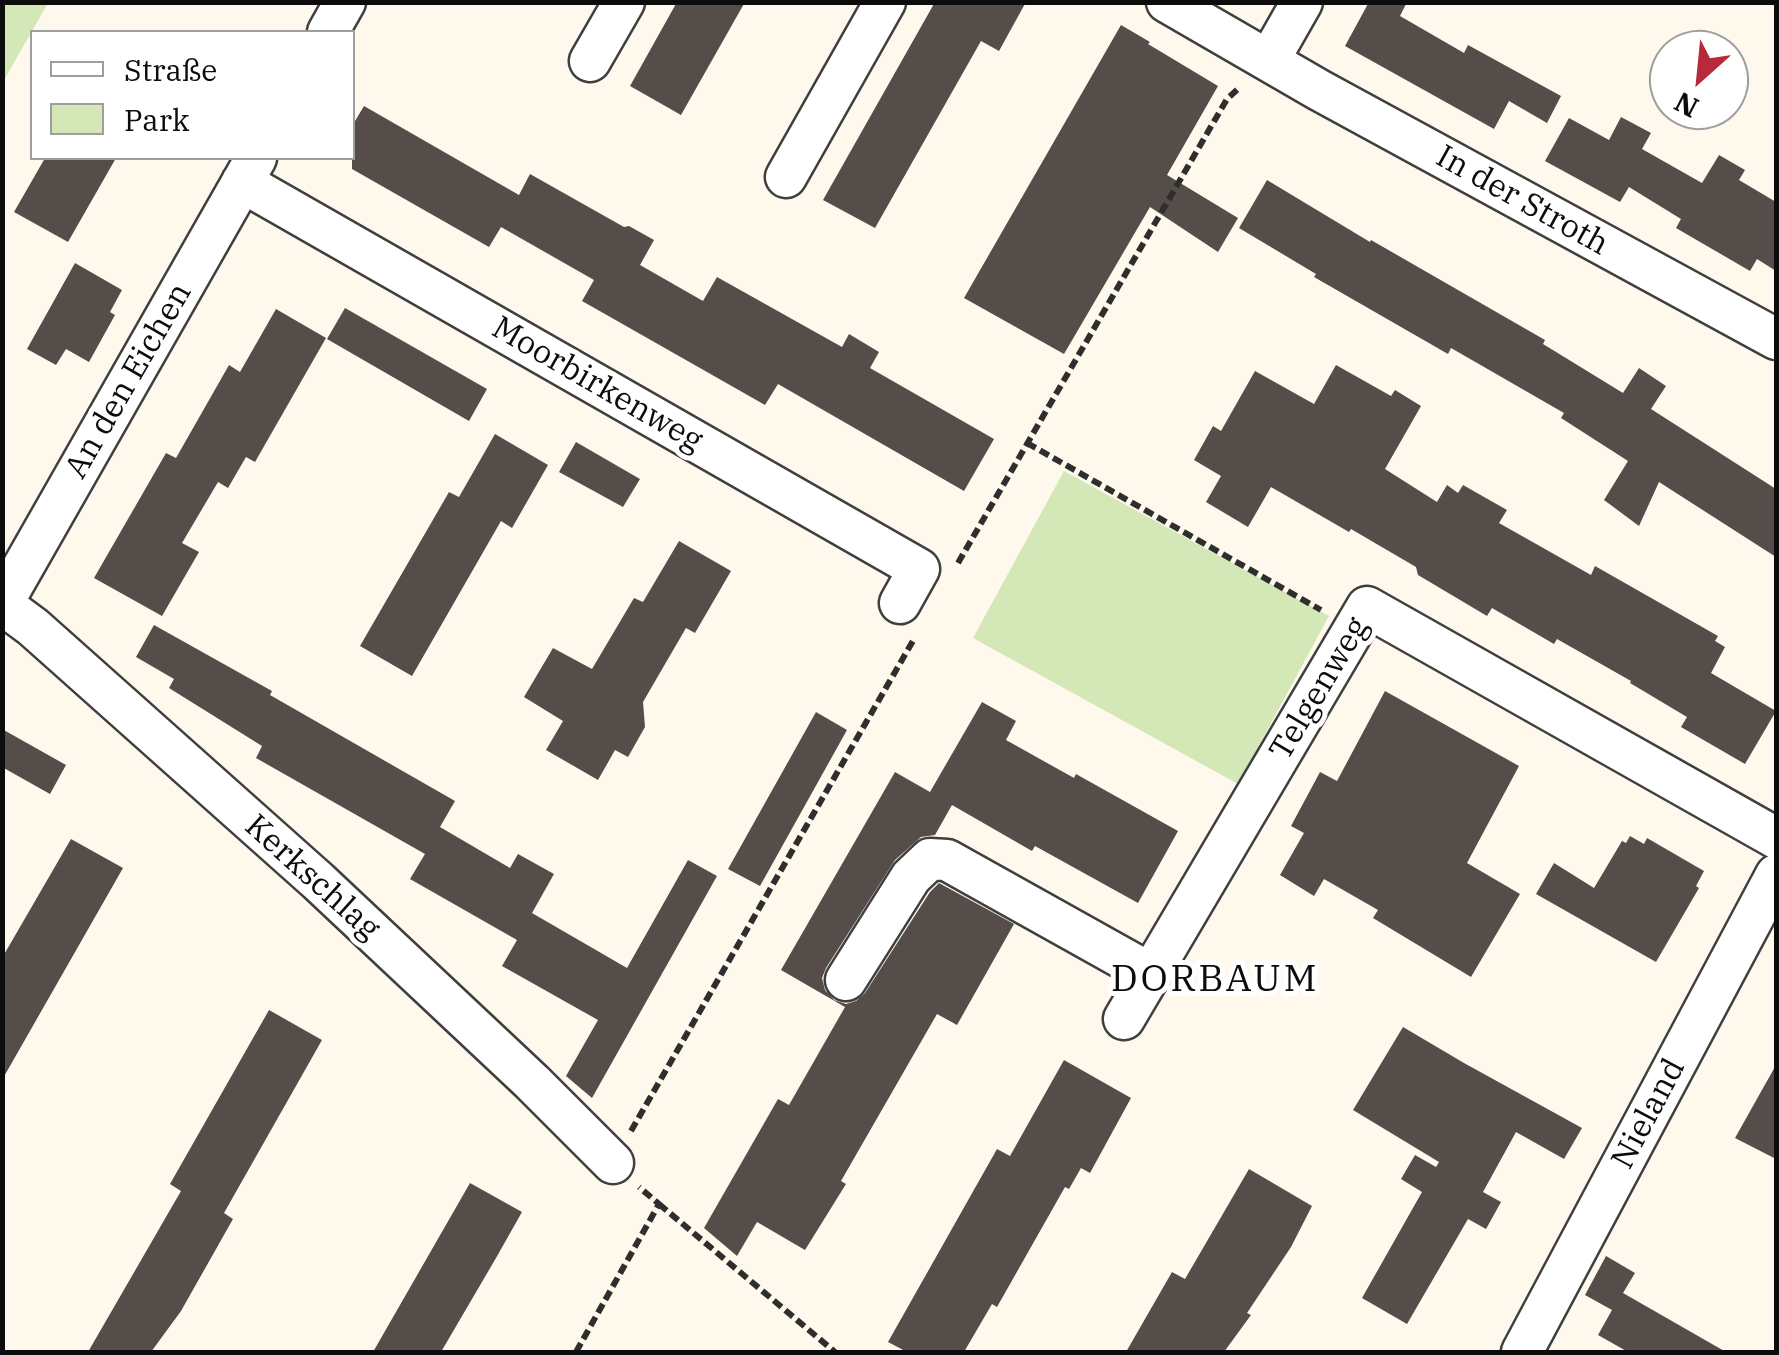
<!DOCTYPE html>
<meta charset="utf-8">
<style>
body{margin:0}
#map{position:relative;width:1779px;height:1355px;overflow:hidden;background:#fef9ec;font-family:"IBM Plex Serif",serif}
canvas{display:block}
.frame{position:absolute;inset:0;border:5px solid #0c0c0c;pointer-events:none}
.legend{position:absolute;left:30px;top:30px;width:325px;height:130px;box-sizing:border-box;background:#fff;border:2px solid #9e9e9e;margin:0;padding:12px 18px;list-style:none;font-size:30px;color:#0c0c0c}
.legend li{display:flex;align-items:center;gap:20px;height:50px}
.legend b{width:50px;border:2px solid #9e9e9e}
.north{position:absolute;left:1649px;top:30px;width:100px;height:100px;box-sizing:border-box;background:#fff;border:2px solid #9e9e9e;border-radius:50%;rotate:207deg;font-size:28px;font-weight:700;line-height:40px;text-align:center;color:#0c0c0c}
.north::after{content:'';display:block;margin:auto;width:35px;height:45px;background:#b8293a;clip-path:polygon(50% 0,100% 100%,50% 72%,0 100%)}
</style>
<div id="map">
<canvas width="1779" height="1355"></canvas>
<div class="frame"></div>
<ul class="legend">
<li><b style="height:12px;background:#fff"></b>Straße</li>
<li><b style="height:28px;background:#d4e7b7"></b>Park</li>
</ul>
<div class="north">N</div>
</div>
<script>
const g = document.querySelector('canvas').getContext('2d');
g.lineJoin = 'round';
function fill(path, color) {
  g.fillStyle = color;
  g.fill(path, 'evenodd');
}
function toPath(rows) {
  const path = new Path2D();
  for (const r of rows) {
    path.moveTo(r[0], r[1]);
    for (let i = 2; i < r.length; i += 2) path.lineTo(r[i], r[i + 1]);
  }
  return path;
}
function trace(path, color, width, dash) {
  g.strokeStyle = color;
  g.lineWidth = width;
  g.lineCap = dash ? 'butt' : 'round';
  g.setLineDash(dash || []);
  g.stroke(path);
}
function label(font, color, halo, rows, align = 'center') {
  g.font = font + ' "IBM Plex Serif",serif';
  g.lineWidth = 10;
  g.setLineDash([]);
  g.textBaseline = 'middle';
  g.strokeStyle = halo;
  g.fillStyle = color;
  for (const [text, x, y, turn = 0] of rows) {
    g.save();
    g.translate(x, y);
    g.rotate((+turn || 0) * Math.PI / 180);
    g.textAlign = isNaN(turn) ? turn : align;
    if (halo) g.strokeText(text, 0, 0);
    g.fillText(text, 0, 0);
    g.restore();
  }
}
const green = toPath([
 [3,2,48,3,3,82,2,3],
 [1064,471,1329,616,1238,784,973,638]
]);
const building = toPath([
 [677,2,745,2,681,115,630,86],
 [935,2,1026,2,999,51,981,41,875,228,823,200],
 [1369,2,1407,2,1400,16,1464,53,1468,45,1561,96,1547,123,1509,101,1494,129,1345,46],
 [1121,25,1150,42,1148,44,1218,86,1167,175,1238,218,1218,252,1150,207,1064,354,964,298],
 [364,106,519,195,530,174,624,227,629,226,654,240,640,265,703,301,717,277,842,347,849,334,879,352,870,368,994,439,964,491,778,384,765,405,612,318,582,301,594,280,501,227,489,247,352,169,352,126],
 [1621,117,1651,133,1642,149,1702,183,1719,155,1745,170,1739,180,1776,202,1776,271,1757,259,1750,271,1676,228,1681,219,1629,187,1620,202,1545,161,1569,118,1609,140],
 [45,158,116,158,68,242,14,212],
 [1267,180,1370,242,1371,240,1545,340,1543,344,1623,393,1639,368,1666,386,1651,409,1776,489,1776,557,1659,482,1639,526,1604,500,1628,461,1561,418,1564,413,1451,348,1448,354,1314,277,1316,274,1239,228],
 [75,263,122,290,110,312,115,315,89,362,66,349,56,365,27,349],
 [345,308,487,389,469,421,327,339],
 [276,309,326,338,255,462,246,457,228,488,218,482,182,543,199,552,162,616,94,578,166,453,176,458,229,365,240,372],
 [1336,365,1391,396,1395,390,1421,406,1385,469,1437,502,1447,485,1458,493,1463,485,1507,510,1499,523,1591,575,1595,566,1718,636,1715,641,1725,647,1711,673,1776,711,1745,764,1681,727,1687,717,1630,683,1631,681,1557,639,1554,644,1492,608,1487,616,1418,575,1416,567,1351,529,1349,532,1271,487,1248,527,1206,502,1221,476,1194,460,1213,426,1221,431,1255,371,1314,404],
 [495,434,548,465,512,528,501,521,412,676,360,646,449,492,459,497],
 [576,442,640,479,623,507,559,472],
 [679,541,731,571,695,633,686,628,643,702,645,727,628,757,615,750,598,780,546,750,563,721,524,697,553,648,592,669,634,598,643,602],
 [154,625,272,691,270,695,455,801,440,827,510,868,518,854,554,874,532,913,627,968,688,860,717,876,592,1098,566,1076,598,1020,502,966,517,940,410,879,425,854,256,758,262,746,169,688,174,679,136,657],
 [1385,691,1519,766,1467,863,1520,894,1471,977,1373,918,1378,910,1324,879,1314,896,1280,875,1304,833,1291,826,1320,772,1337,781],
 [982,702,1016,721,1006,740,1074,778,1076,774,1178,831,1138,903,1035,846,1032,851,952,805,935,835,921,837,895,860,826,968,822,978,825,990,834,1000,846,1004,856,1001,865,993,930,892,939,883,1014,924,957,1025,937,1014,841,1181,846,1184,805,1250,757,1222,737,1256,704,1228,778,1099,789,1105,845,1007,781,970,895,772,930,792],
 [816,712,847,730,760,886,728,869],
 [2,729,66,765,50,794,2,767],
 [1630,836,1644,844,1647,838,1704,871,1696,886,1699,888,1656,962,1536,894,1554,863,1594,888,1622,841,1626,843],
 [71,839,123,868,2,1080,2,958],
 [269,1010,322,1040,224,1213,233,1219,181,1311,151,1352,88,1352,181,1191,170,1184],
 [1403,1027,1464,1063,1582,1128,1564,1159,1516,1132,1483,1192,1501,1202,1486,1229,1468,1219,1407,1324,1362,1298,1422,1192,1401,1179,1415,1155,1436,1167,1439,1162,1353,1110],
 [1064,1060,1131,1098,1090,1173,1081,1168,1069,1189,1065,1187,997,1307,992,1304,964,1352,907,1352,888,1342,997,1149,1010,1156],
 [1776,1065,1776,1159,1735,1138],
 [1249,1169,1312,1206,1291,1247,1247,1313,1251,1315,1224,1352,1126,1352,1172,1272,1185,1279],
 [470,1183,522,1212,496,1258,441,1352,373,1352],
 [1606,1256,1635,1273,1623,1293,1726,1352,1628,1352,1598,1335,1612,1310,1585,1295]
]);
const path = toPath([
 [1027,443,1321,610],
 [958,563,1227,99,1239,88],
 [631,1131,914,639],
 [659,1204,835,1352],
 [576,1352,659,1204,639,1187]
]);
const minor = toPath([
 [1167,2,1319,90,1776,339],
 [328,32,345,2],
 [1269,60,1302,2],
 [590,61,624,2],
 [256,158,2,604,33,627,318,881,532,1082,613,1163],
 [786,177,885,2],
 [242,182,919,569,900,603],
 [846,980,911,877,930,859,947,860,1151,974],
 [1124,1019,1367,607,1776,838],
 [1522,1352,1776,875]
]);
const streetNames = [
 ["In der Stroth",1522,201,29],
 ["An den Eichen",129,381,-60],
 ["Moorbirkenweg",597,385,30],
 ["Telgenweg",1320,689,-59],
 ["Kerkschlag",312,878,42],
 ["Nieland",1649,1114,-62]
];
const quarterNames = [
 ["DORBAUM",1215,980]
];
fill(green, '#d4e7b7');
fill(building, '#554d49');
trace(minor, '#3f3f3f', 45);
trace(path, '#2e2e2e', 6, [10, 5]);
trace(minor, '#fff', 40);
label('32px', '#0c0c0c', '#fff', streetNames);
g.letterSpacing = '2.5px';
label('38px', '#0c0c0c', '#fff', quarterNames);
g.letterSpacing = '0px';
</script>
